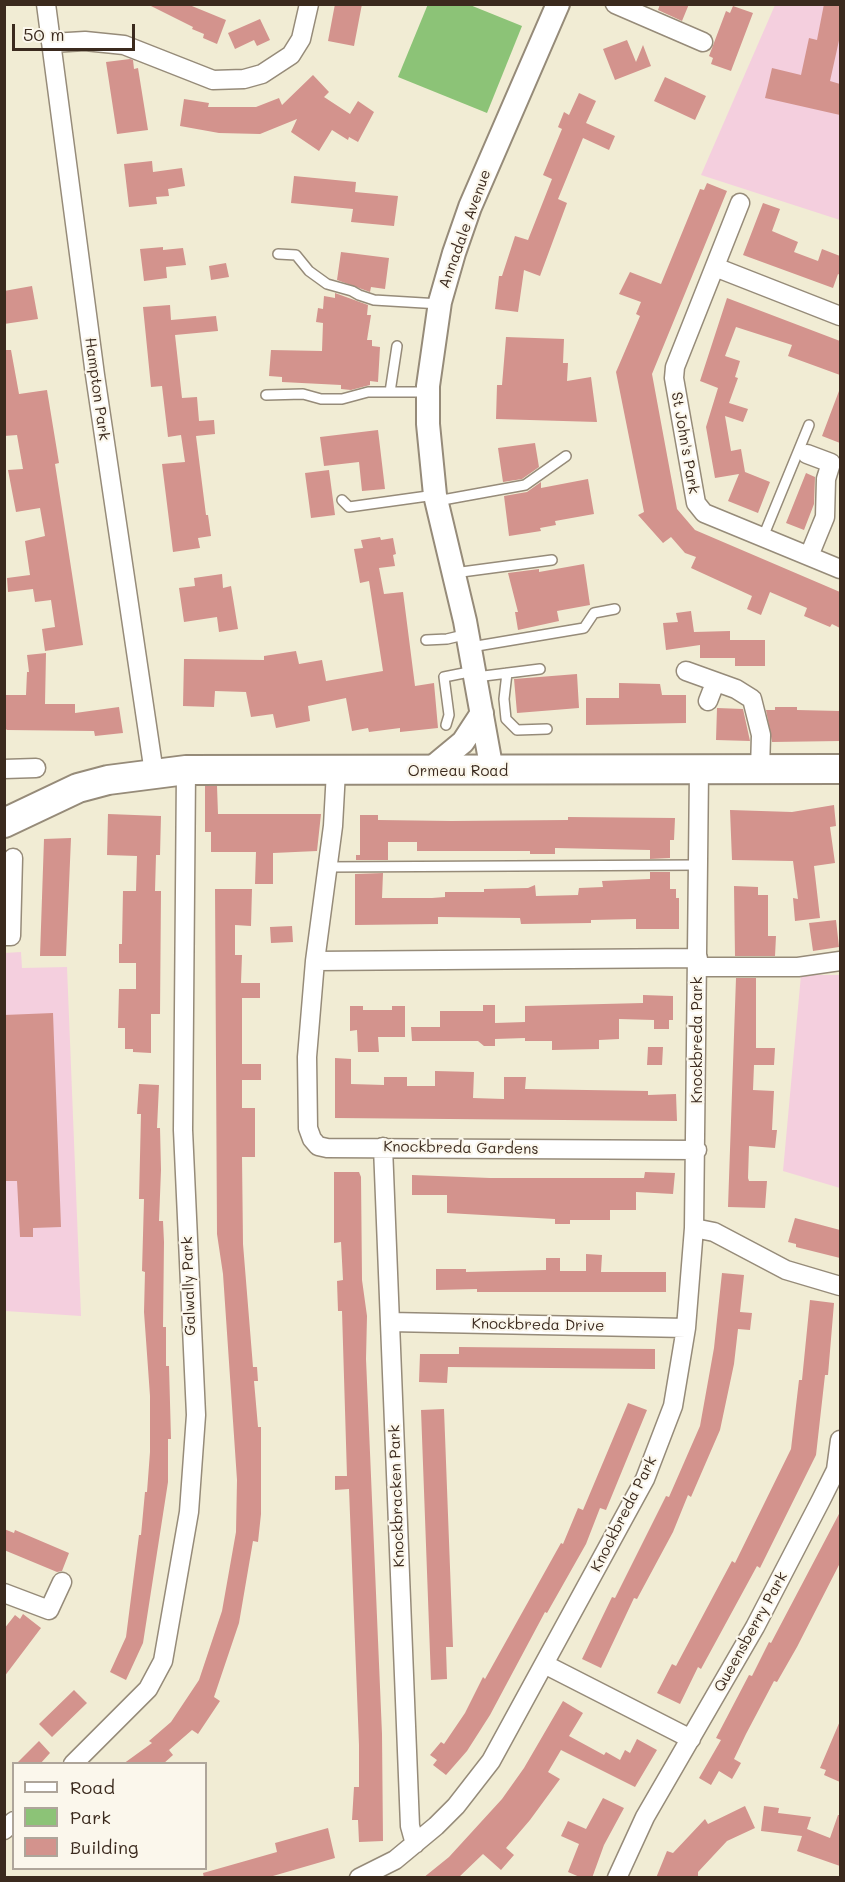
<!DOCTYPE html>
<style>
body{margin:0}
#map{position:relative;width:845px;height:1882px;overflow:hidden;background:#f1ecd4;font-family:Mali,sans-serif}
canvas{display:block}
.frame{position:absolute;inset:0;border:6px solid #3b2a1e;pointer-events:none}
.legend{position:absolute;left:12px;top:1762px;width:195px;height:108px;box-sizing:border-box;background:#fbf7ec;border:2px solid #aea59a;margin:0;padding:8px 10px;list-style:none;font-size:18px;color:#3b2a1e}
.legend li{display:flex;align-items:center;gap:12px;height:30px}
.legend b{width:30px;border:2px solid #aea59a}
.scale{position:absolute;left:12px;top:24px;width:123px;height:27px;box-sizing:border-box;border:3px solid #3b2a1e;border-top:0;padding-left:8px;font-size:18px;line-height:21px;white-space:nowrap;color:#3b2a1e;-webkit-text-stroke:4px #fbf7ec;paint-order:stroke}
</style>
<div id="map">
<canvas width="845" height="1882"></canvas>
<div class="frame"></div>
<ul class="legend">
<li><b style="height:8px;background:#fff"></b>Road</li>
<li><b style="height:16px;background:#8cc377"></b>Park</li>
<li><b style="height:16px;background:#d3938d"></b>Building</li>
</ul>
<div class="scale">50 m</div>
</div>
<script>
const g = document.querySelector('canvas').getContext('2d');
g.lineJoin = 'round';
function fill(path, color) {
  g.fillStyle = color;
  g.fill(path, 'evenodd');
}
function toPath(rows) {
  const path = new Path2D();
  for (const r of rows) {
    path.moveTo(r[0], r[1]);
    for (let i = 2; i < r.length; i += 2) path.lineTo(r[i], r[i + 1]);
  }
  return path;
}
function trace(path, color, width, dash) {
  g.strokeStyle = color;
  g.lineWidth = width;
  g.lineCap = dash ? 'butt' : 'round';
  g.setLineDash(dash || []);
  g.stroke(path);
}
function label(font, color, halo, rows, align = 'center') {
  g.font = font + ' Mali,sans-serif';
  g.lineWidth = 4.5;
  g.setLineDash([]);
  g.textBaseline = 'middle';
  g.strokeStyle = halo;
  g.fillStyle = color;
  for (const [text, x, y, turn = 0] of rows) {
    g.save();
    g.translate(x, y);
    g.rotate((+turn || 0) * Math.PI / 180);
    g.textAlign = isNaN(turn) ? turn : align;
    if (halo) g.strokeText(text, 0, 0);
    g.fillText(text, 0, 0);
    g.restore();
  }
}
const built = toPath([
 [775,5,840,5,840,220,701,175],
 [21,952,22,968,67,967,81,1316,5,1311,4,953],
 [801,975,840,975,840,1188,783,1171]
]);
const green = toPath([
 [428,4,470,5,522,26,487,113,398,77]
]);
const building = toPath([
 [147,4,187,4,226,20,217,44,203,38,204,34,192,29,193,27],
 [335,4,362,4,354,46,328,41],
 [660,4,689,4,682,21,658,10],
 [824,4,840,4,840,36,830,81,840,84,840,115,765,98,772,68,801,75,809,38,817,40],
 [733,6,753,13,731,71,711,64,713,58,709,56,726,11,730,13],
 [260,19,270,40,257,46,254,40,235,49,228,33],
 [627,40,636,62,643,45,651,66,615,80,603,49],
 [130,59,133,60,134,69,138,68,148,130,117,134,106,62],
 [313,75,329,92,324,97,350,114,358,101,374,112,358,142,349,137,348,140,332,130,319,151,291,132,297,119,260,134,219,133,180,126,184,99,209,103,208,107,256,107,279,98,282,105],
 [665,77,706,96,695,120,654,101],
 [579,93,596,101,586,123,615,136,609,150,583,138,558,199,567,203,540,276,524,270,518,312,495,309,499,276,502,276,515,236,528,240,552,179,543,175,562,129,558,127,564,112,569,115],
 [152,161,153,172,182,168,185,186,168,189,169,196,156,197,157,204,129,207,124,164],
 [294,176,356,182,355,192,398,196,394,226,351,222,353,209,291,203],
 [707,183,727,191,652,374,677,509,695,530,840,592,840,628,832,624,830,627,804,616,807,608,770,592,761,615,747,609,752,596,691,568,696,557,685,553,671,537,663,543,638,515,644,512,616,372,640,316,636,314,641,302,619,294,630,272,661,284,700,189,704,190],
 [763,203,780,209,772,231,798,242,794,252,818,261,822,249,840,256,840,275,838,274,833,288,743,255],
 [163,247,163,250,183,248,186,265,166,267,167,278,144,281,140,249],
 [341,252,389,258,385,289,371,287,370,292,337,280],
 [226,263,229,277,211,280,209,266],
 [32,286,38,319,4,324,4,291],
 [335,293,368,305,367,315,371,315,367,340,372,340,372,346,380,347,378,382,370,381,370,385,351,390,341,389,341,385,282,382,282,377,269,376,271,350,322,351,323,323,316,322,318,308,323,309,324,296,335,298],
 [727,298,840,341,840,375,788,356,792,345,736,327,725,356,740,361,735,377,738,378,729,403,748,409,743,422,725,416,731,451,741,449,745,472,770,482,758,513,728,501,739,474,715,478,706,427,718,388,700,381],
 [170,305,171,320,216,316,218,331,175,335,182,398,197,397,199,421,214,420,215,434,196,436,206,515,208,515,211,536,198,538,200,548,173,552,162,464,185,462,181,435,168,437,162,386,151,387,143,307],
 [506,337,564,339,563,363,568,363,567,381,591,377,597,422,496,419,497,385,502,385],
 [4,350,11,350,19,394,47,390,59,463,55,464,83,645,45,651,42,629,55,627,51,600,35,602,33,589,8,592,7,578,30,575,25,541,45,536,40,508,16,512,8,470,23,469,17,435,4,436],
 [839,391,840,391,840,443,822,436],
 [378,430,385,489,362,491,359,462,324,466,320,437],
 [535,443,539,467,522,479,503,482,498,448],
 [329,470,335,515,311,518,305,473],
 [806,473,815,477,814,504,804,530,786,523],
 [588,479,594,514,555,521,556,525,540,528,541,531,509,536,504,496,527,492,541,482,541,488],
 [380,537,381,540,393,538,396,554,393,555,395,566,379,568,384,594,403,592,415,686,434,683,438,728,400,732,400,728,369,732,368,728,352,731,346,698,308,706,310,721,276,728,273,714,251,717,246,692,215,691,214,707,183,706,184,659,264,660,264,656,296,651,299,664,322,660,326,681,383,671,369,581,360,583,354,549,363,548,361,540],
 [584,564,590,605,557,611,559,621,518,630,515,612,518,612,508,573,539,569,539,572],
 [222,574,223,588,231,586,238,629,219,632,217,617,184,622,179,588,195,586,194,578],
 [691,611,694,632,730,631,730,640,765,640,765,666,735,666,735,658,700,658,700,645,666,650,663,623,678,622,676,613],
 [46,653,45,704,75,704,75,713,119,707,123,733,95,736,94,731,7,730,4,727,4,695,26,695,27,672,29,672,27,655],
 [577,674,579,708,517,713,514,679],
 [619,683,660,684,662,695,686,695,686,723,586,725,586,698,619,698],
 [775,707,797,707,797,710,840,711,840,741,772,742,766,710,775,710],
 [717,708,743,709,750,741,716,740],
 [205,786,217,786,218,814,321,814,317,851,273,853,273,884,255,884,256,852,211,852,211,832,205,832],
 [834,805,836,826,830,827,835,863,814,866,820,918,795,921,793,898,798,899,793,861,732,860,730,810,792,812],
 [108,814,161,816,160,855,156,855,155,891,161,891,160,1014,151,1014,151,1053,133,1052,133,1049,125,1049,125,1028,118,1028,119,989,136,989,136,963,119,963,119,944,122,944,123,891,136,891,137,856,107,855],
 [360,815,378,815,378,820,452,821,568,820,568,817,675,818,674,840,670,840,670,858,650,859,650,850,555,848,555,854,530,854,530,851,417,851,417,842,388,842,388,860,356,860,356,855,360,855],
 [71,838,66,956,40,956,44,839],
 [650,872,670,872,670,889,676,889,676,898,679,898,679,929,636,929,636,919,591,920,591,923,521,924,520,918,438,917,438,924,355,925,355,874,383,873,382,898,432,898,445,897,445,892,484,892,484,889,528,888,535,885,536,896,578,895,579,888,603,887,602,881,650,879],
 [734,886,758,887,758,895,768,895,768,936,776,936,775,956,735,956],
 [215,889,252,889,251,926,235,925,235,955,242,955,241,983,260,983,260,998,242,998,242,1064,261,1064,261,1080,242,1080,242,1108,255,1108,255,1157,242,1157,243,1244,253,1367,257,1367,258,1381,254,1381,258,1427,261,1427,261,1514,258,1542,253,1541,239,1623,214,1697,220,1701,198,1734,192,1730,169,1750,173,1755,163,1764,123,1764,152,1743,149,1741,171,1722,199,1680,222,1611,236,1532,237,1480,223,1274,217,1234],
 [836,920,839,947,813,951,809,923],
 [292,926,293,942,271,943,270,927],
 [736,978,756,978,756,1048,775,1048,774,1065,754,1065,753,1090,774,1091,772,1130,777,1130,775,1148,749,1146,748,1178,749,1181,767,1181,765,1208,728,1207],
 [643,995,673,996,673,1020,669,1020,669,1029,654,1029,654,1020,619,1019,619,1039,599,1040,599,1049,552,1050,552,1041,525,1041,525,1038,495,1039,495,1046,484,1046,478,1041,412,1041,411,1027,440,1027,440,1011,483,1011,483,1005,495,1005,495,1023,525,1022,525,1006,643,1003],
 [350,1006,363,1006,363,1010,392,1010,392,1006,405,1006,405,1037,378,1037,379,1052,358,1052,357,1030,350,1031],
 [53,1013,61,1227,33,1228,33,1237,20,1237,17,1181,4,1181,4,1015],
 [648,1047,663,1047,662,1065,647,1065],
 [335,1058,351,1059,351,1084,384,1085,384,1077,407,1077,407,1086,435,1086,435,1071,474,1072,473,1098,504,1099,504,1077,526,1077,525,1089,648,1091,648,1095,676,1094,677,1121,335,1118],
 [139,1084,159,1085,157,1128,160,1128,161,1170,159,1221,163,1221,164,1242,163,1327,166,1327,166,1366,169,1366,171,1439,168,1439,168,1482,143,1643,126,1680,110,1672,126,1637,139,1535,141,1535,145,1492,147,1492,150,1452,150,1396,144,1312,145,1272,142,1271,144,1199,139,1199,141,1114,137,1114],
 [334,1172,359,1172,361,1177,362,1280,367,1316,366,1359,382,1734,383,1841,359,1842,358,1820,352,1820,354,1787,359,1787,359,1745,349,1489,335,1490,335,1476,347,1476,342,1311,338,1311,337,1281,343,1280,341,1242,334,1243],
 [645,1172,675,1173,673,1194,636,1192,636,1210,610,1210,610,1220,570,1220,570,1224,555,1224,555,1219,447,1213,447,1195,412,1195,412,1175,490,1178,644,1178],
 [795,1218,840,1230,840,1258,796,1247,796,1244,788,1242],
 [586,1254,602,1255,601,1272,666,1272,666,1292,477,1292,477,1289,436,1290,436,1269,466,1269,466,1272,546,1270,546,1258,560,1258,560,1271,586,1271],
 [722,1273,744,1275,740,1312,752,1313,750,1330,738,1329,734,1364,720,1430,691,1497,688,1495,673,1532,637,1599,634,1598,601,1668,582,1659,612,1597,615,1598,666,1496,669,1497,700,1426,714,1348],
 [810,1300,834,1303,828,1375,825,1375,816,1455,760,1568,757,1566,701,1669,698,1667,680,1704,657,1693,672,1664,676,1666,732,1561,735,1563,791,1449,799,1380,802,1380],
 [459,1347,655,1349,655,1369,448,1367,447,1383,419,1382,420,1354,459,1354],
 [628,1403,647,1410,606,1510,600,1508,586,1544,547,1613,545,1612,490,1715,467,1751,446,1775,433,1765,437,1760,430,1755,441,1742,444,1744,465,1713,483,1677,485,1679,561,1543,563,1544,578,1508,583,1510],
 [444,1409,453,1647,446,1647,447,1679,431,1680,421,1410],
 [840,1512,840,1563,797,1647,777,1682,774,1681,746,1734,734,1759,741,1763,732,1779,719,1771,711,1785,699,1778,721,1740,716,1738,749,1675,752,1676,769,1642,771,1643],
 [4,1529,14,1533,15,1530,69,1553,62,1571,57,1572,4,1550],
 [23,1614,41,1628,4,1677,4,1629,15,1615,20,1619],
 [74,1690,87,1703,52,1737,39,1724],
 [563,1701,583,1713,569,1736,604,1755,606,1752,620,1760,625,1750,630,1753,637,1739,657,1750,635,1787,561,1750,548,1772,560,1779,530,1820,506,1848,514,1855,501,1870,483,1854,458,1878,423,1878,449,1857,502,1799,524,1768],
 [840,1721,840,1782,824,1775,826,1770,820,1768],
 [39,1741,50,1753,40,1764,16,1764],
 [603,1798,624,1808,604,1845,592,1878,582,1878,568,1872,579,1844,561,1836,568,1821,586,1829],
 [745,1806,755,1828,727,1841,698,1872,698,1878,656,1878,667,1851,673,1853,705,1819,708,1824],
 [764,1806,779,1808,778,1813,811,1817,807,1829,830,1838,838,1815,840,1815,840,1866,797,1851,802,1836,761,1831],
 [328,1828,335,1858,266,1878,204,1878,203,1873,277,1852,275,1843]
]);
const service = toPath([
 [278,254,296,255,309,271,327,284,352,291,359,295,374,300,440,304],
 [390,392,397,346],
 [266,395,303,394,321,399,342,399,368,392,427,392],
 [342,500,349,507,435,495],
 [437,501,525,485,566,456],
 [763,537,809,425],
 [454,573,552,560],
 [426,640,447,639,468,634],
 [471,647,584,628,594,613,615,609],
 [507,673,504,699,506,719,517,730,547,729],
 [476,677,540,669],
 [446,725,449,715,444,677,474,671],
 [326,867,698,865]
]);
const minor = toPath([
 [46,4,95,375,154,773],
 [615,4,703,42],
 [51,43,85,41,124,45,213,80,244,79,262,74,291,55,301,39,309,4],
 [740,203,675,367,674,378,696,503,704,513,840,569],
 [715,267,840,316],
 [807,454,831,463,826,479,825,517,809,556],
 [686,671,736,689,752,699,761,735,760,770],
 [708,701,715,683],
 [4,769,36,768],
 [336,771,333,826,315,961,307,1057,308,1128,312,1139,318,1146,327,1148,697,1150],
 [4,936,11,936,13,858],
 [315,961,698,958],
 [698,967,798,967,840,961],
 [383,1147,410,1826,415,1844],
 [694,1228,714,1232,786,1270,840,1286],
 [390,1322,686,1328],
 [4,1593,49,1610,62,1582],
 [546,1665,691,1739],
 [73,1764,148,1689,163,1661,189,1512,196,1415,183,1130,186,770],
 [4,1830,14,1821],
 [359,1878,395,1860,436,1826,456,1806,491,1761,645,1479,673,1406,686,1328,694,1228,699,770],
 [617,1878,645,1817,755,1627,821,1500,836,1470,840,1440]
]);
const tertiary = toPath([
 [428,771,463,742,482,713],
 [492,771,465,621,435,495,428,424,428,386,440,302,454,253,470,207,558,4]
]);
const primary = toPath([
 [4,823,78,788,108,780,186,770,840,769]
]);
const streetNames = [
 ["Annadale Avenue",465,229,-70],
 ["Hampton Park",97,389,82],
 ["St John's Park",685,443,80],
 ["Ormeau Road",458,771],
 ["Knockbreda Park",697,1040,-90],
 ["Knockbreda Gardens",461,1148,1],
 ["Galwally Park",189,1286,-92],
 ["Knockbreda Drive",538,1325,1],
 ["Knockbracken Park",397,1496,-92],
 ["Knockbreda Park",624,1514,-63],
 ["Queensberry Park",751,1632,-61]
];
fill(built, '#f4cfde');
fill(green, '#8cc377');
fill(building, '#d3938d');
trace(service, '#968b79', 12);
trace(minor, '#968b79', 21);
trace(tertiary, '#968b79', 26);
trace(primary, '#968b79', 32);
trace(service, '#fff', 9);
trace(minor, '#fff', 18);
trace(tertiary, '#fff', 22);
trace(primary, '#fff', 28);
label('15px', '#3b2a1e', '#fbf7ec', streetNames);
</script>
